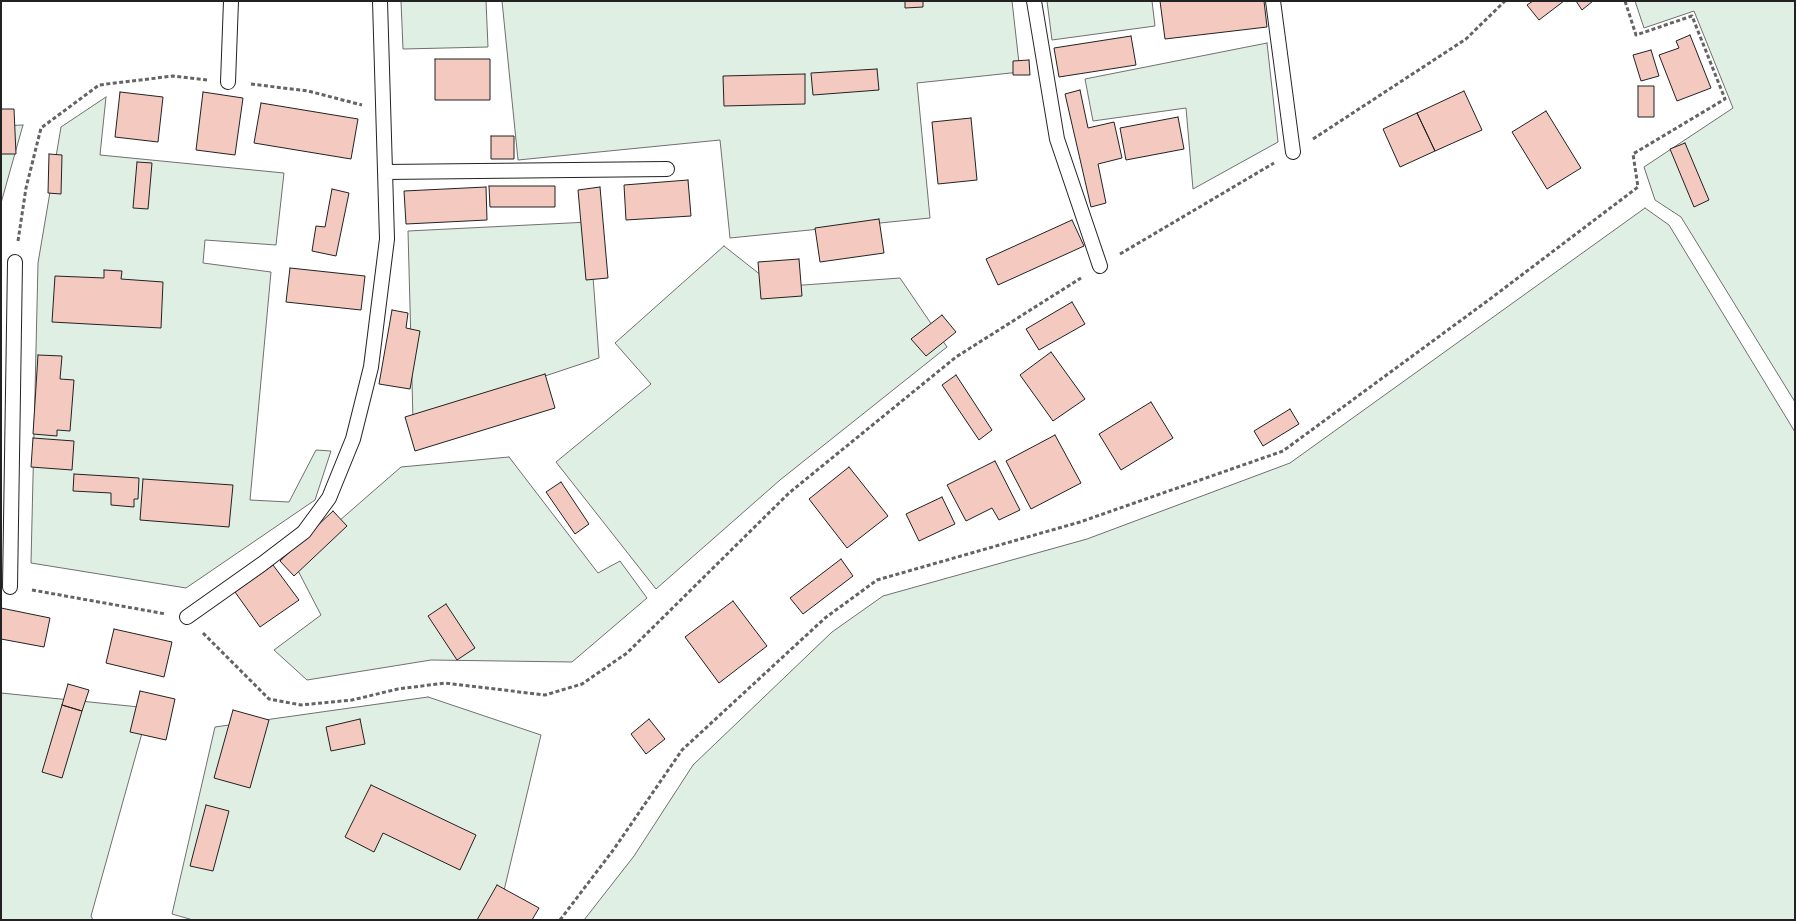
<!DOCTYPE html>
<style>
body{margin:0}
#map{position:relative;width:1796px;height:921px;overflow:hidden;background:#fff;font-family:Roboto,sans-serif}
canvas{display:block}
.frame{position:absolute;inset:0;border:2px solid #222;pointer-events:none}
</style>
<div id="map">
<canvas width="1796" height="921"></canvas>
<div class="frame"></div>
</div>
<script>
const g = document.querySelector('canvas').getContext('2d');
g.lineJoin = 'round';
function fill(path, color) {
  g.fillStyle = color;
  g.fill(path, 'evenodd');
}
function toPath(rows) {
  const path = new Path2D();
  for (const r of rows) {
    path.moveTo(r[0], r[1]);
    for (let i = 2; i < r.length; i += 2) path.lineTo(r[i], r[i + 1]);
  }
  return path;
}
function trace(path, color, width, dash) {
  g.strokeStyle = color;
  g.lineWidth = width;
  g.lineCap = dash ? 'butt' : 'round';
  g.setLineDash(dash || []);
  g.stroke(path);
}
const green = toPath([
 [401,1,486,1,488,47,403,49,401,1],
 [502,1,1012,1,1020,72,917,83,930,218,730,238,720,140,518,160,502,1],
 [1047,1,1152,1,1155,26,1052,40,1047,1],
 [1635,1,1795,1,1795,402,1681,217,1655,200,1644,167,1733,108,1694,11,1644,28,1635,1],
 [1267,43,1278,142,1193,189,1186,108,1093,121,1085,79,1267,43],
 [106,97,100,155,284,173,276,245,205,240,203,263,271,272,250,500,289,502,316,450,331,451,315,500,186,588,31,563,38,263,61,127,106,97],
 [23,125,1,203,1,126,23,125],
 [1645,208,1669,225,1795,432,1795,920,584,920,634,856,693,765,832,632,883,596,1087,539,1290,463,1645,208],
 [589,222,599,358,413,420,408,231,589,222],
 [724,246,776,287,900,278,947,347,780,480,656,589,556,462,651,384,615,343,724,246],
 [509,457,598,573,620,561,647,598,572,662,431,660,307,680,274,650,321,615,293,561,401,467,509,457],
 [1,693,149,708,91,916,93,920,1,920,1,693],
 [428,697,541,735,497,920,193,920,172,914,215,727,428,697]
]);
const building = toPath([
 [905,1,923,1,923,7,905,8,905,1],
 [1160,1,1264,1,1267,27,1165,39,1160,1],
 [1533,1,1564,1,1539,20,1527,5,1533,1],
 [1576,1,1593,1,1582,10,1576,1],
 [1690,35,1711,88,1677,101,1659,55,1679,48,1676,41,1690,35],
 [1131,36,1136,65,1059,77,1054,48,1131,36],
 [1651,50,1659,76,1641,81,1633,55,1651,50],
 [435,59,490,59,490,100,435,100,435,59],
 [1029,60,1030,75,1013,75,1013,61,1029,60],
 [877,69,879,90,813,95,811,73,877,69],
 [805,74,805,104,724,106,723,76,805,74],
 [1638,86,1654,86,1654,117,1638,117,1638,86],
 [1080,90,1088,128,1114,122,1122,158,1098,164,1106,203,1091,207,1065,94,1080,90],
 [1464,91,1482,130,1435,151,1417,113,1464,91],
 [120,92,163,97,158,142,115,137,120,92],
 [203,92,243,98,235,155,196,150,203,92],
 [261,103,358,119,351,159,254,143,261,103],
 [1,109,14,109,16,154,1,154,1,109],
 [1546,111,1581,168,1547,189,1512,132,1546,111],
 [1417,113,1435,151,1400,167,1383,129,1417,113],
 [1178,117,1184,149,1126,160,1120,128,1178,117],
 [971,118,977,180,938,184,932,122,971,118],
 [491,136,514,136,514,159,491,159,491,136],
 [1685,143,1709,200,1694,207,1670,149,1685,143],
 [49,154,62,155,61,194,48,193,49,154],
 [137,162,152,163,148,209,133,208,137,162],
 [688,180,691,216,626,220,624,185,688,180],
 [489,186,555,186,555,207,490,207,489,186],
 [486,187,487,220,406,224,404,191,486,187],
 [600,187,608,278,586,280,578,190,600,187],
 [332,189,349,193,336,256,312,251,316,226,325,227,332,189],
 [879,219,884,253,820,262,815,228,879,219],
 [1072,220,1084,246,998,285,986,259,1072,220],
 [799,259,802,296,761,299,758,262,799,259],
 [290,268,365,276,361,310,286,302,290,268],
 [104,270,122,271,121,279,163,282,161,328,52,322,55,276,104,278,104,270],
 [1072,302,1085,324,1039,350,1026,329,1072,302],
 [392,310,408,313,406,328,420,331,410,389,379,384,392,310],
 [942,315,956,332,926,356,911,339,942,315],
 [1051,352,1085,399,1053,421,1020,375,1051,352],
 [38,355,62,356,60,379,74,380,70,431,57,430,57,436,33,434,38,355],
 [545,374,555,408,415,451,405,417,545,374],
 [956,375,992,430,979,440,942,385,956,375],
 [1151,402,1173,438,1121,470,1099,434,1151,402],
 [1290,409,1299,424,1263,446,1254,431,1290,409],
 [1055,435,1081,483,1031,509,1006,461,1055,435],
 [33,438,74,441,72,470,31,467,33,438],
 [995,461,1020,510,999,520,992,508,966,521,947,485,995,461],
 [849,467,888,516,847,548,809,499,849,467],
 [74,474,139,478,138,499,134,499,134,507,111,505,111,493,73,491,74,474],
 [143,479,233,485,229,527,140,520,143,479],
 [561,482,589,524,575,534,546,492,561,482],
 [942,497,955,524,919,541,906,514,942,497],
 [333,511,347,526,294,576,280,561,333,511],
 [841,559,853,576,803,614,790,598,841,559],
 [273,565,299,600,260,627,235,592,273,565],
 [733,601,767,646,719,683,685,637,733,601],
 [446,604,475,648,457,660,428,616,446,604],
 [1,608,50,618,44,647,1,639,1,608],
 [114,629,172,642,164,677,106,663,114,629],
 [68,684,89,690,82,711,62,705,68,684],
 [140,691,175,699,166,740,130,732,140,691],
 [62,705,82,711,62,778,42,772,62,705],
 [233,710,269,720,250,788,214,778,233,710],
 [360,719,365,744,331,751,326,727,360,719],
 [649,719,665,739,646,754,631,734,649,719],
 [371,785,476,835,460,870,383,833,374,852,345,837,371,785],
 [206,805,229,811,213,871,190,866,206,805],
 [497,885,539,908,532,920,477,920,497,885]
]);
const path = toPath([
 [251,84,308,91,362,105],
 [1313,139,1466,39,1505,1],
 [18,241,26,188,41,128,99,85,173,76,207,80],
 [1120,254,1274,163],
 [32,590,166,614],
 [203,633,269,699,301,705,352,700,398,689,445,683,545,695,582,684,627,653,789,493,956,357,1081,278],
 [560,920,614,849,682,750,825,618,877,580,1080,522,1283,451,1490,299,1638,187,1633,154,1725,99,1692,16,1636,35,1625,1]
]);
const service = toPath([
 [1034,1,1057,139,1100,266],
 [1273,1,1293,152],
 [228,82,231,1],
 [385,172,667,169],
 [10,587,15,262],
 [187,617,262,564,304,532,329,498,353,439,371,367,387,239,380,1]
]);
fill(green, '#e0efe3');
trace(green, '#6f6f6f', 1);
fill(building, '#f3c9c0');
trace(building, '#222', 1);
trace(service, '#222', 16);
trace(path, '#646464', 3, [4, 2.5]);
trace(service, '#fff', 14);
</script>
